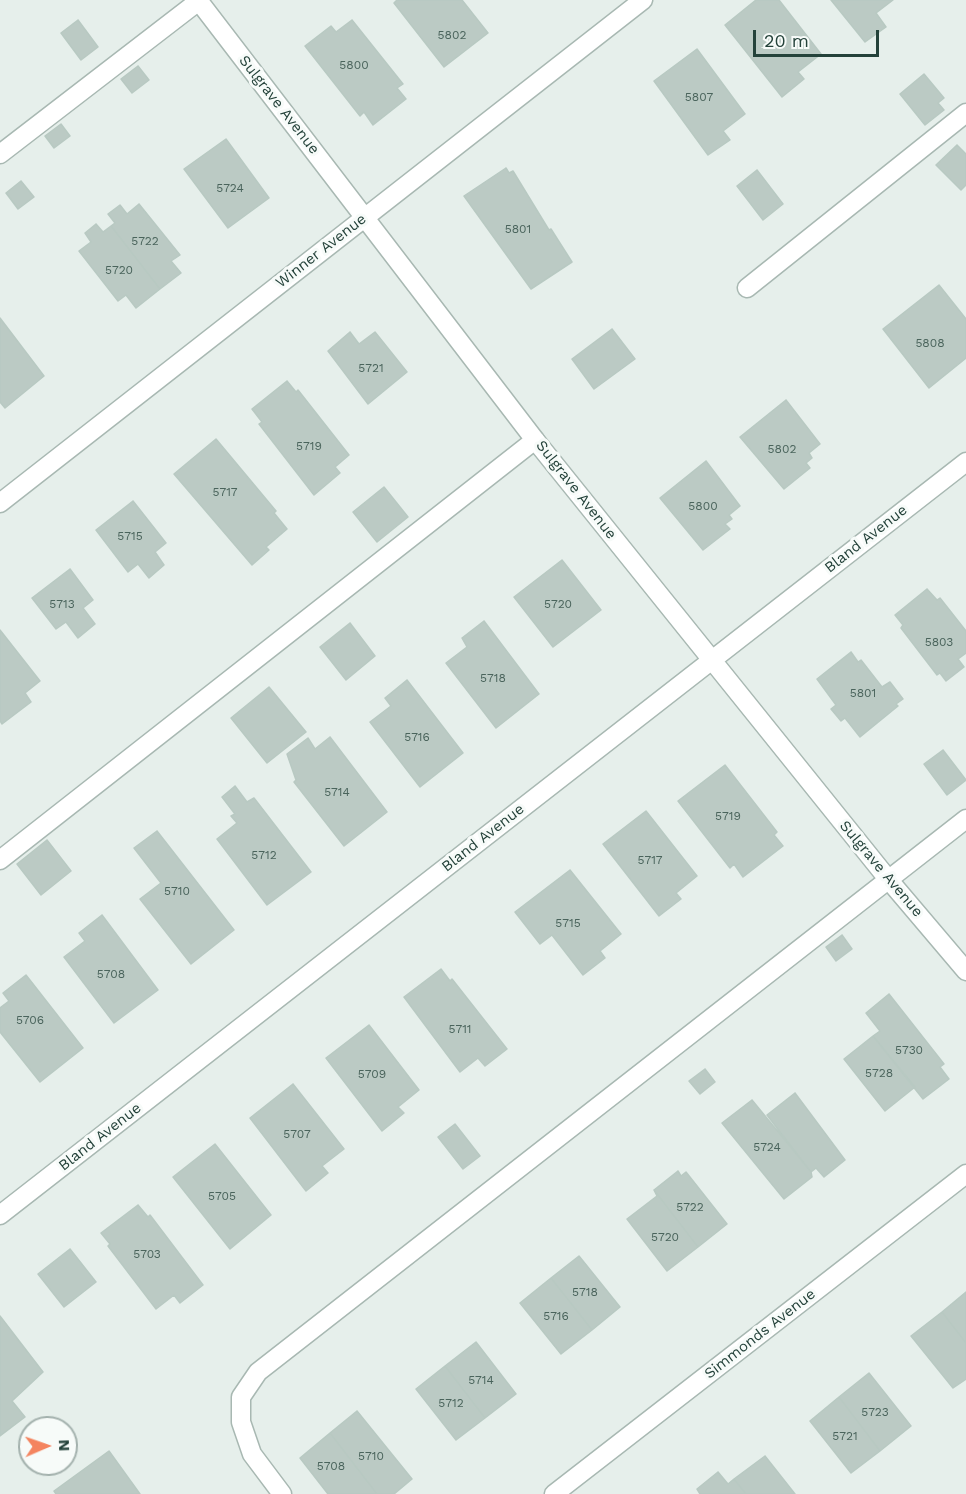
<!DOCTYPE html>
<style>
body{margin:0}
#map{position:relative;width:966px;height:1494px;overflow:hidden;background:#e6efeb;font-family:"Work Sans",sans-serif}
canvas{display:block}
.north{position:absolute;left:18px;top:1416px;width:60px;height:60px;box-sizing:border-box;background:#f7fbf9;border:2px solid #a3b1ad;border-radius:50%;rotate:88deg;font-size:16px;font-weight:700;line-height:24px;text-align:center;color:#24423a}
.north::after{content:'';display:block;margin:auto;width:21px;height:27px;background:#f4845f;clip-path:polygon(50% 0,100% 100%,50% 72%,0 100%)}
.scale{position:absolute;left:753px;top:30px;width:126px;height:27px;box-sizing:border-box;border:3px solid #24423a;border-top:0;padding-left:8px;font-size:18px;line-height:21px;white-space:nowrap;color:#24423a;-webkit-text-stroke:4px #f7fbf9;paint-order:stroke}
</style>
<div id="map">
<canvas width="966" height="1494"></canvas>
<div class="north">N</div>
<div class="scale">20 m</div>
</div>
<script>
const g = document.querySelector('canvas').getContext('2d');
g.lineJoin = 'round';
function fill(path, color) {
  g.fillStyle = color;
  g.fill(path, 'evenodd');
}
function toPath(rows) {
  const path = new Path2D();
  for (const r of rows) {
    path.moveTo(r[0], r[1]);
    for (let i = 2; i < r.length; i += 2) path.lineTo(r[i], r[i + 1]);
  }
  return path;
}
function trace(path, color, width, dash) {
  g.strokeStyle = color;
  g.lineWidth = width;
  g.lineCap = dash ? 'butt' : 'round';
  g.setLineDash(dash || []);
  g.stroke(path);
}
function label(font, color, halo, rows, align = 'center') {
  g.font = font + ' "Work Sans",sans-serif';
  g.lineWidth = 6;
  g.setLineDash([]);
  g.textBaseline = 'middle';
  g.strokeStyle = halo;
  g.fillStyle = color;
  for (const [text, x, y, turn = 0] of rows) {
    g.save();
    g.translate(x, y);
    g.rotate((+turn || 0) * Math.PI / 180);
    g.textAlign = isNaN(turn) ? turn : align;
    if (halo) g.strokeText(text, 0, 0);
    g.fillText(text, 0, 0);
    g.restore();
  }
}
const building = toPath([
 [397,0,462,0,488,33,444,67,394,3,397,0],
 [756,0,779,0,821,54,798,72,804,79,782,97,725,25,756,0],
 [831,0,893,0,876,13,886,27,865,42,831,0],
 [78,20,98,47,81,60,61,33,78,20],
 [352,20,403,84,397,88,406,99,373,125,364,112,360,116,305,46,331,26,336,32,352,20],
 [697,49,745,114,723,131,730,140,708,155,654,81,697,49],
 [138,66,149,80,132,93,121,79,138,66],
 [924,74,944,98,938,103,944,110,925,125,900,94,924,74],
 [61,124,70,136,54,148,45,136,61,124],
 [226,139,269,198,228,228,184,169,226,139],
 [957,145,966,154,966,185,961,190,936,165,957,145],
 [506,168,509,173,513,171,549,230,551,229,572,262,531,289,464,196,506,168],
 [757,170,783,204,763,220,737,186,757,170],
 [21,181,34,197,18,209,6,193,21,181],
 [139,204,180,255,171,261,181,273,160,289,111,226,115,223,108,214,120,205,127,214,139,204],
 [96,224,103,232,111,226,160,289,136,308,126,295,118,301,79,251,91,242,85,233,96,224],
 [939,285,966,319,966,358,929,388,883,329,939,285],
 [0,318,44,376,5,408,0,402,0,318],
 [612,329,635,359,594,389,572,359,612,329],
 [350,332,359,344,375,332,407,372,368,404,328,351,350,332],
 [287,381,296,392,298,390,349,455,335,467,340,473,314,495,259,424,262,422,252,409,287,381],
 [786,400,820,444,809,453,812,458,806,463,810,468,784,489,740,437,786,400],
 [216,439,276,511,274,513,287,529,266,547,269,550,252,565,174,474,216,439],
 [706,461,740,506,729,515,732,519,725,524,730,529,703,550,660,498,706,461],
 [384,487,408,517,377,542,353,512,384,487],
 [133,501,166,543,155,552,164,565,149,578,138,564,128,572,96,530,133,501],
 [562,560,601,610,553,647,514,597,562,560],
 [70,569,93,600,83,608,95,624,78,638,66,622,56,629,32,598,70,569],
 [927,589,937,600,940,598,966,631,966,653,958,659,964,667,946,681,940,673,937,675,901,628,903,625,895,615,927,589],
 [484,621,539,694,496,728,446,663,467,647,462,638,484,621],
 [350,623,375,656,346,680,320,647,350,623],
 [0,630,40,681,25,693,31,702,2,724,0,721,0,630],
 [851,652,858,662,861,660,882,687,890,682,903,699,896,704,898,706,860,737,845,718,841,721,831,709,836,705,817,679,851,652],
 [407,680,463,753,420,787,370,722,391,706,385,698,407,680],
 [269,687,306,732,267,763,231,718,269,687],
 [330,737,387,812,344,846,294,782,296,780,287,754,308,738,315,749,330,737],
 [943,750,966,780,947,795,924,764,943,750],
 [725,765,777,832,774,835,783,846,743,877,734,864,730,868,678,801,725,765],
 [235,786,247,802,254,798,311,872,267,905,217,839,237,823,231,816,235,814,222,797,235,786],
 [646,811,697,876,676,893,681,899,659,916,603,844,646,811],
 [157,831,234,930,191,964,140,899,161,883,134,848,157,831],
 [47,840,71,871,41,895,17,864,47,840],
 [570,870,621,934,600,951,605,958,583,975,552,935,540,944,515,912,570,870],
 [102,915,158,990,114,1023,64,957,85,941,79,933,102,915],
 [842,935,852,949,836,961,826,947,842,935],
 [441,969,450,981,452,979,507,1049,485,1066,478,1058,460,1072,404,997,441,969],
 [26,975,83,1048,40,1082,0,1032,0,1008,9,1001,3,993,26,975],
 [889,994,944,1064,940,1067,949,1079,923,1099,873,1036,880,1031,866,1013,889,994],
 [369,1025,419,1090,398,1107,404,1113,382,1131,326,1058,369,1025],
 [873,1036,915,1087,885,1111,844,1059,873,1036],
 [705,1069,715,1082,700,1094,689,1081,705,1069],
 [293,1084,344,1149,322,1166,328,1173,306,1191,250,1118,293,1084],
 [795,1093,845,1160,824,1177,816,1168,811,1172,767,1115,795,1093],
 [752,1100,811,1172,812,1177,784,1199,722,1123,752,1100],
 [455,1124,480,1156,463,1169,438,1137,455,1124],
 [215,1144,271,1215,230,1249,173,1177,215,1144],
 [678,1171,681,1176,686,1172,727,1224,698,1247,654,1190,678,1171],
 [654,1190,698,1247,667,1271,627,1219,657,1196,654,1190],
 [138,1205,148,1217,150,1215,203,1285,180,1303,174,1295,156,1309,108,1246,110,1244,101,1233,138,1205],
 [70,1249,96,1282,64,1307,38,1274,70,1249],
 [579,1256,620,1307,592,1330,551,1278,579,1256],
 [551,1278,592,1330,561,1354,520,1303,551,1278],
 [966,1292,966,1343,942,1312,966,1292],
 [942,1312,966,1343,966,1379,953,1388,911,1336,942,1312],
 [0,1316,43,1372,12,1401,25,1417,0,1436,0,1316],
 [476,1342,516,1394,485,1418,445,1366,476,1342],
 [445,1366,485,1418,456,1440,416,1389,445,1366],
 [869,1373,911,1426,880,1451,839,1397,869,1373],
 [839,1397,880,1451,851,1473,810,1421,839,1397],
 [357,1411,412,1479,394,1494,377,1494,330,1433,357,1411],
 [330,1433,377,1494,328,1494,300,1458,330,1433],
 [109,1451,140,1494,56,1494,54,1491,109,1451],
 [765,1456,795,1494,746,1494,734,1479,765,1456],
 [718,1472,728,1484,734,1479,746,1494,700,1494,697,1489,718,1472]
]);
const service = toPath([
 [0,154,200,0],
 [747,288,966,113],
 [0,860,535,440],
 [282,1494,252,1454,241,1422,241,1397,258,1372,966,819]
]);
const minor = toPath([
 [198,0,535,440,888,879,966,971],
 [0,503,643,0],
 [0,1215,966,462],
 [554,1494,966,1174]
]);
const numberNames = [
 ["5802",452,35],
 ["5800",354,65],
 ["5807",699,97],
 ["5724",230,188],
 ["5801",518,229],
 ["5722",145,241],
 ["5720",119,270],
 ["5808",930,343],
 ["5721",371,368],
 ["5719",309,446],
 ["5802",782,449],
 ["5717",225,492],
 ["5800",703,506],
 ["5715",130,536],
 ["5713",62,604],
 ["5720",558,604],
 ["5803",939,642],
 ["5718",493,678],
 ["5801",863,693],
 ["5716",417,737],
 ["5714",337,792],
 ["5719",728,816],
 ["5712",264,855],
 ["5717",650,860],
 ["5710",177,891],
 ["5715",568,923],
 ["5708",111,974],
 ["5706",30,1020],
 ["5711",460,1029],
 ["5730",909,1050],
 ["5728",879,1073],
 ["5709",372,1074],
 ["5707",297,1134],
 ["5724",767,1147],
 ["5705",222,1196],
 ["5722",690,1207],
 ["5720",665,1237],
 ["5703",147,1254],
 ["5718",585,1292],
 ["5716",556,1316],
 ["5714",481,1380],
 ["5712",451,1403],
 ["5723",875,1412],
 ["5721",845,1436],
 ["5710",371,1456],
 ["5708",331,1466]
];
const streetNames = [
 ["Sulgrave Avenue",279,105,52],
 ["Winner Avenue",321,251,-38],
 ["Sulgrave Avenue",576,490,52],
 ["Bland Avenue",866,539,-38],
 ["Bland Avenue",483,838,-38],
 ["Sulgrave Avenue",881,869,50],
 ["Bland Avenue",100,1137,-38],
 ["Simmonds Avenue",760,1334,-38]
];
fill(building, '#bbcac4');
trace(building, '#b8c9c2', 1.5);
trace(service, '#a8b8b2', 21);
trace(minor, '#a8b8b2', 21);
trace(service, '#fff', 18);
trace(minor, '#fff', 18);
label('12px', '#4a645c', null, numberNames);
label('15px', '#24423a', '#f7fbf9', streetNames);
</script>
